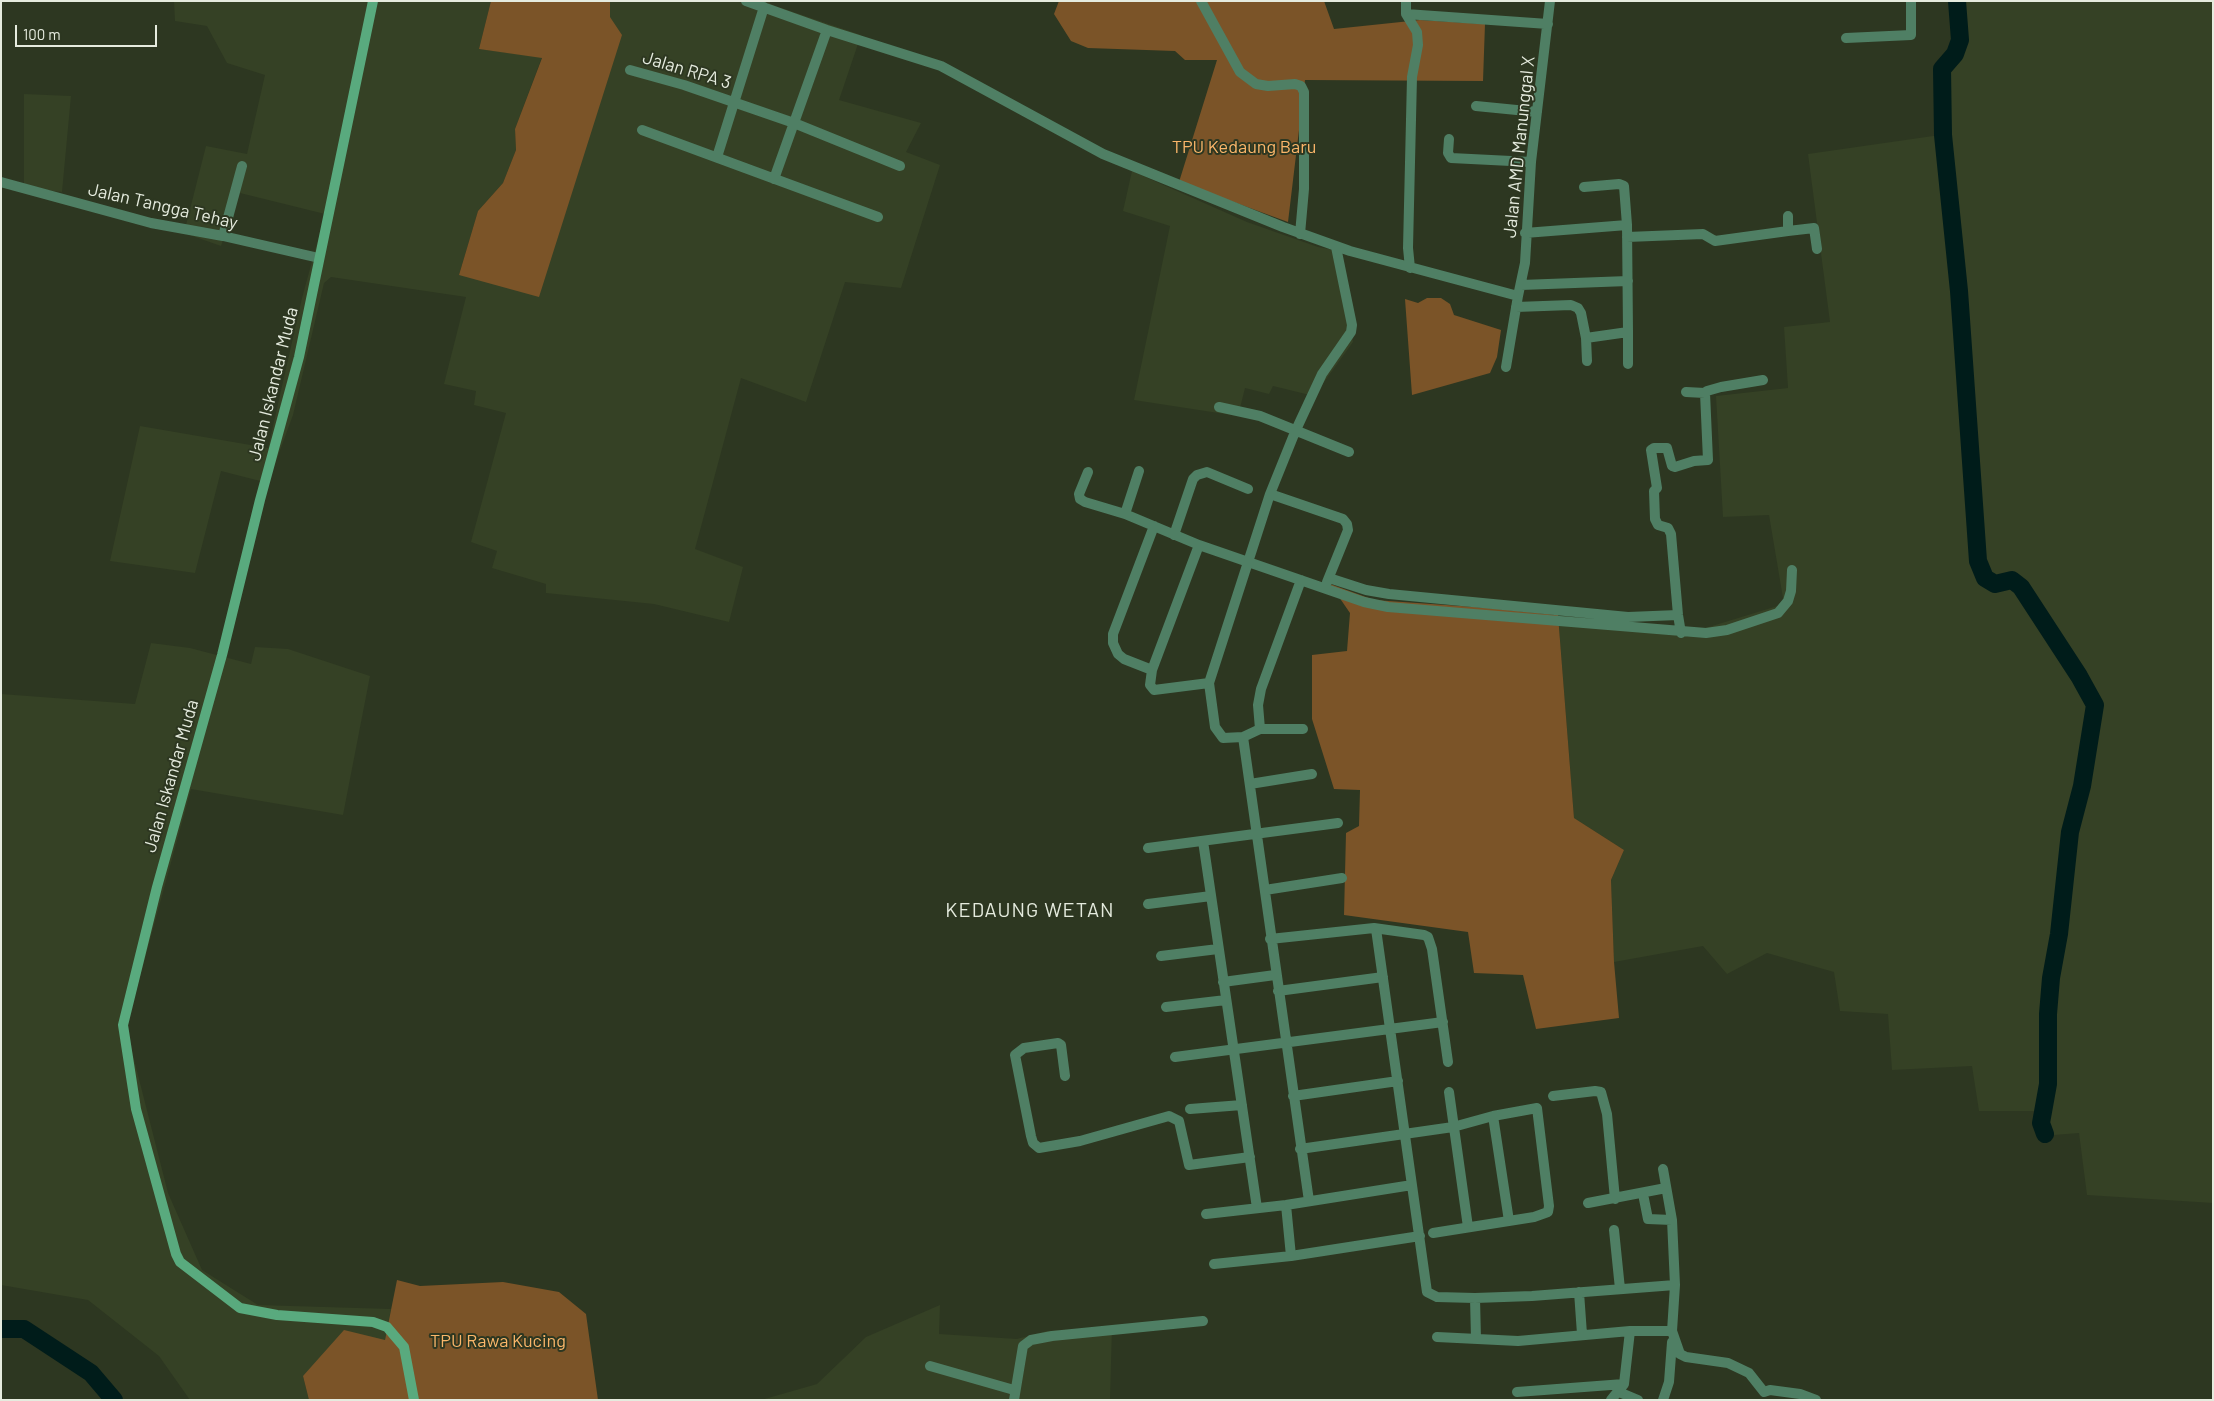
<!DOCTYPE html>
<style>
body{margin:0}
#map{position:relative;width:2214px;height:1401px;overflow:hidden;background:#2d3721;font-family:Barlow,sans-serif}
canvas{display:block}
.frame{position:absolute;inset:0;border:2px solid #e5ebde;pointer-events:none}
.scale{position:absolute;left:15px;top:25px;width:142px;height:22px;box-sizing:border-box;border:2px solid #e5ebde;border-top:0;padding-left:6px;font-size:15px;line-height:18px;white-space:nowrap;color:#e5ebde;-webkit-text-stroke:4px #2d3721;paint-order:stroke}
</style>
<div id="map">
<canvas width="2214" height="1401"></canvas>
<div class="frame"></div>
<div class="scale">100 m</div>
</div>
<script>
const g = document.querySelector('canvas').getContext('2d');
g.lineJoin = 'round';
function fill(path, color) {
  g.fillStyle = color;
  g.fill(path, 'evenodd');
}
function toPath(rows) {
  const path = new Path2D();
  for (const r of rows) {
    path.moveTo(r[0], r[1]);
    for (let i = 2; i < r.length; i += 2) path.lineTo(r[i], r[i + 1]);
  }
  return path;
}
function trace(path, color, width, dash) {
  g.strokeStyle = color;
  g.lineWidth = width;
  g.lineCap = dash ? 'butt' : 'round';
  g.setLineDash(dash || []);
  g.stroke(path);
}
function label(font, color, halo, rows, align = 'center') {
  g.font = font + ' Barlow,sans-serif';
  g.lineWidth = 4;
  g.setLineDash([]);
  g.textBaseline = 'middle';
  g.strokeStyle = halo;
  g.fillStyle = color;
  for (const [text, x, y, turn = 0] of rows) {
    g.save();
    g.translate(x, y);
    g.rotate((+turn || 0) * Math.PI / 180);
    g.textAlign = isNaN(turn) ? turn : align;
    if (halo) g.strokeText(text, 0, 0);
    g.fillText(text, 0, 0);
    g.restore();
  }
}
const built = toPath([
 [174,1,491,1,479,49,542,57,515,129,516,150,503,183,478,211,459,275,610,17,610,1,770,1,770,4,861,35,839,100,921,123,906,152,940,165,901,288,845,282,806,402,741,378,695,549,743,567,729,622,654,604,546,593,546,584,492,568,497,551,471,542,506,413,474,405,476,391,444,384,466,297,331,277,324,283,293,415,268,483,221,471,195,573,110,561,140,426,268,448,302,298,325,214,240,193,221,246,184,233,206,146,247,154,265,75,227,63,207,26,175,21],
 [1961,1,2213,1,2213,1203,2087,1195,2079,1133,2041,1136,2040,1111,1979,1111,1972,1066,1892,1070,1888,1014,1840,1011,1834,972,1767,953,1727,974,1703,946,1614,962,1611,880,1624,850,1574,818,1558,615,1699,630,1784,604,1769,515,1723,517,1716,396,1788,388,1784,327,1830,322,1808,154,1940,135,1939,69,1962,46],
 [24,94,71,96,62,192,24,188],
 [1132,171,1247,222,1318,247,1340,251,1353,342,1314,396,1273,386,1269,394,1245,388,1238,416,1134,400,1170,226,1123,211],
 [151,643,190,648,251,664,255,647,288,649,370,676,343,815,191,789,126,1028,168,1193,202,1270,258,1305,391,1309,385,1340,303,1376,309,1400,190,1400,159,1356,88,1300,1,1285,1,694,135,704],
 [940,1305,939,1334,1017,1339,1047,1331,1112,1327,1110,1400,761,1400,817,1384,866,1337]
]);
const green = toPath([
 [491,1,610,1,610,17,622,35,539,297,459,275,478,211,503,183,516,150,515,129,542,58,479,49],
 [1059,1,1324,1,1334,29,1420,20,1485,24,1483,81,1305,80,1288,222,1179,182,1217,60,1185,60,1175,51,1088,48,1071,41,1054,14],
 [1427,298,1441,298,1450,304,1454,315,1501,330,1497,357,1490,373,1412,395,1405,299,1418,303],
 [1330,584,1374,600,1489,608,1558,615,1574,818,1624,850,1611,880,1614,962,1619,1018,1536,1029,1523,975,1474,973,1468,932,1344,915,1346,833,1359,826,1360,790,1334,789,1312,719,1312,655,1347,651,1350,613],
 [397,1280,420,1286,503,1282,559,1292,586,1314,598,1400,309,1400,303,1376,344,1330,385,1340]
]);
const river = toPath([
 [1957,1,1960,40,1955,54,1942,69,1943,135,1959,291,1978,561,1985,578,1995,584,2012,580,2021,587,2079,676,2095,705,2082,786,2070,832,2059,934,2051,978,2048,1014,2048,1084,2041,1123,2045,1134],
 [1,1329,24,1329,91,1373,114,1400]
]);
const street = toPath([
 [746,1,827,30,941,66,1103,154,1283,227,1350,251,1518,296,1506,367],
 [1201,1,1240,72,1256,84,1268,86,1295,84,1301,86,1304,92,1304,189,1300,234],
 [1406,1,1406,14,1417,32,1418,45,1412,77,1408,248,1410,268],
 [1406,14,1548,24],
 [1846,38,1911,35,1911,1],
 [630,70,684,85,794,123,900,166],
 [1476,106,1537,112],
 [642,130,878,217],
 [1449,139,1448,153,1451,158,1531,162],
 [717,157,764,7],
 [774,179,827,30],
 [1,182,151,223,223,236,319,258],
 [1584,187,1619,184,1624,186,1627,225],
 [1788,231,1814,228,1817,249],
 [1525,233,1627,225,1628,332],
 [223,236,242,166],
 [1627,237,1703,234,1715,241,1788,231,1788,216],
 [1521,285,1628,281],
 [1518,296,1525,263,1531,162,1550,1],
 [1516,307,1571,305,1578,308,1581,313,1586,338,1587,361],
 [1586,338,1628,332,1628,364],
 [1686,392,1705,393,1707,391,1721,387,1763,380],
 [1219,407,1260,416,1349,452],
 [1088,472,1079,494,1080,499,1085,502,1125,514,1199,545,1364,602,1388,607,1706,633,1727,630,1778,613,1788,601,1791,591,1792,570],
 [1270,494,1343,519,1347,524,1348,530,1327,582],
 [1125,514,1139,471],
 [1174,535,1193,479,1197,475,1207,472,1248,489],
 [1199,545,1152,670,1150,685,1154,690,1209,683],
 [1329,578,1366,590,1389,594,1628,617,1678,615],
 [1681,633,1678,615,1671,534,1668,528,1658,525,1655,519,1654,491,1657,488,1651,450,1654,448,1667,448,1672,466,1675,467,1694,461,1708,460,1705,393],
 [1152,670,1124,659,1118,654,1113,643,1113,634,1154,526],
 [1260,729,1258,705,1261,689,1301,580],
 [1303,729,1260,729,1243,737,1223,738,1215,727,1209,683,1270,494,1295,432,1322,374,1351,332,1352,325,1336,247],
 [1243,737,1309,1201],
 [1250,784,1312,774],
 [1203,841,1257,1208],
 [1148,848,1338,823],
 [1265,890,1342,878],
 [1148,904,1211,896],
 [1376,929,1427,1292,1437,1297,1475,1298,1532,1296,1675,1285],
 [1270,939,1374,928,1424,935,1428,937,1432,949,1448,1062],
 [1161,956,1218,949],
 [1223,982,1275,975],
 [1278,991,1383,977],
 [1166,1007,1226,1000],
 [1175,1057,1443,1022],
 [1065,1076,1061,1045,1058,1043,1024,1048,1015,1055,1031,1136,1033,1143,1039,1148,1080,1141,1169,1116,1179,1121,1189,1165,1250,1157],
 [1449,1092,1468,1227],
 [1293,1096,1398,1081],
 [1553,1096,1595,1091,1601,1092,1607,1114,1615,1199],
 [1190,1109,1242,1105],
 [1493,1116,1509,1221],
 [1300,1149,1453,1127,1493,1116,1537,1108,1549,1206,1548,1212,1534,1217,1433,1233],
 [1643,1194,1648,1219,1672,1220],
 [1588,1203,1666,1188],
 [1286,1205,1291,1256],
 [1206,1214,1286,1205,1412,1185],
 [1614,1230,1620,1289],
 [1214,1264,1291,1256,1420,1236],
 [1579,1292,1582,1334],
 [1475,1298,1476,1339],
 [1672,1331,1680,1354,1686,1357,1728,1363,1749,1373,1764,1392],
 [1437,1337,1518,1341,1630,1331,1672,1331,1675,1285,1672,1220,1663,1169],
 [930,1366,1014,1390],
 [1517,1392,1624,1384],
 [1619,1392,1638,1400],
 [1764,1392,1770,1390,1800,1394,1816,1400],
 [1014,1400,1023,1346,1031,1340,1052,1336,1203,1321],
 [1611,1400,1624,1384,1630,1331],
 [1663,1400,1669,1382,1672,1342]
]);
const secondary = toPath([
 [373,1,299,357,260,500,222,655,157,887,123,1025,136,1109,176,1254,180,1262,240,1308,277,1315,373,1322,387,1327,404,1347,414,1400]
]);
const streetNames = [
 ["Jalan RPA 3",687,70,17],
 ["Jalan AMD Manunggal X",1519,147,-84],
 ["Jalan Tangga Tehay",163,206,13],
 ["Jalan Iskandar Muda",273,384,-76],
 ["Jalan Iskandar Muda",171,776,-74]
];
const parkNames = [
 ["TPU Kedaung Baru",1244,147],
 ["TPU Rawa Kucing",498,1341]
];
const quarterNames = [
 ["KEDAUNG WETAN",1030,910]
];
fill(built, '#354125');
fill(green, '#7b5428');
trace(river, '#001c1a', 18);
trace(street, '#4f7f64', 10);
trace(secondary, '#59aa7e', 10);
label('18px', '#e5ebde', '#2d3721', streetNames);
label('18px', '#fbb66a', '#2d3721', parkNames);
g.letterSpacing = '1px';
label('20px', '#e5ebde', '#2d3721', quarterNames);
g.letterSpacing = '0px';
</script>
